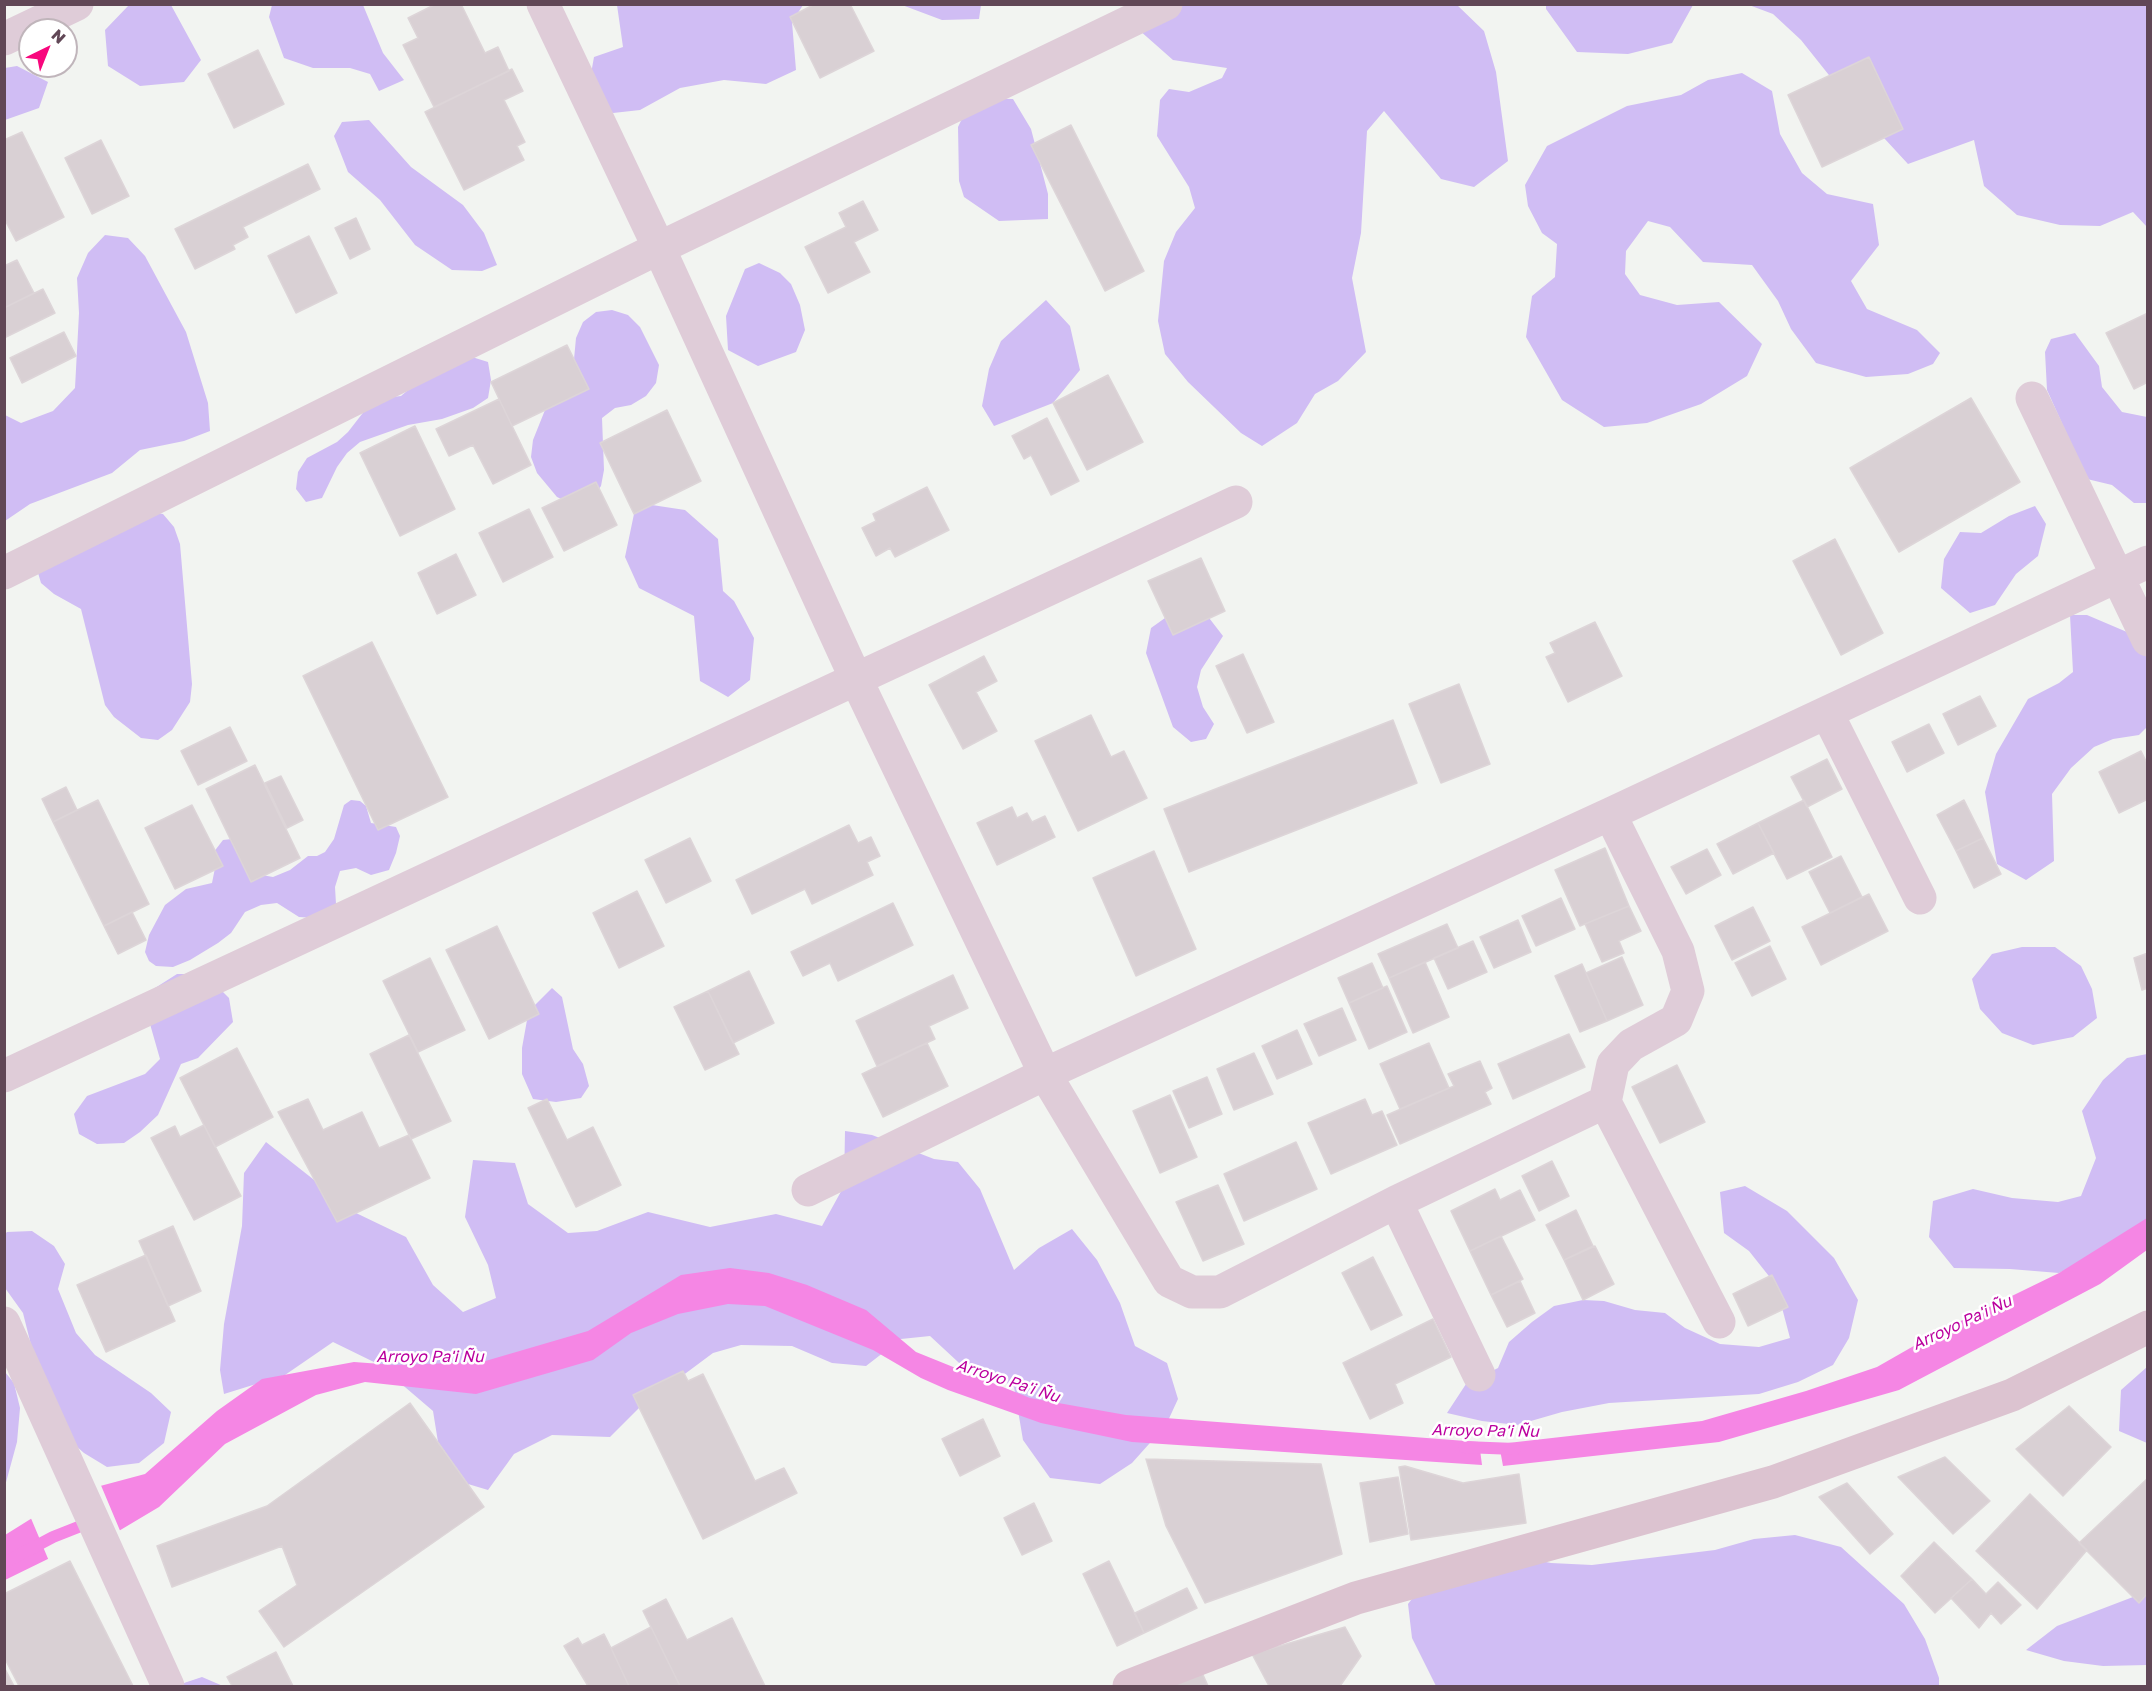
<!DOCTYPE html>
<meta charset="utf-8">
<style>
body{margin:0}
#map{position:relative;width:2152px;height:1691px;overflow:hidden;background:#f2f4f1;font-family:"Golos Text",sans-serif}
canvas{display:block}
.frame{position:absolute;inset:0;border:6px solid #614756;pointer-events:none}
.north{position:absolute;left:18px;top:18px;width:60px;height:60px;box-sizing:border-box;background:#fff;border:2px solid #c0b5bb;border-radius:50%;rotate:43deg;font-size:16px;font-weight:700;line-height:24px;text-align:center;color:#614756}
.north::after{content:'';display:block;margin:auto;width:21px;height:27px;background:#f8077d;clip-path:polygon(50% 0,100% 100%,50% 72%,0 100%)}
</style>
<div id="map">
<canvas width="2152" height="1691"></canvas>
<div class="frame"></div>
<div class="north">N</div>
</div>
<script>
const g = document.querySelector('canvas').getContext('2d');
g.lineJoin = 'round';
function fill(path, color) {
  g.fillStyle = color;
  g.fill(path, 'evenodd');
}
function toPath(rows) {
  const path = new Path2D();
  for (const r of rows) {
    path.moveTo(r[0], r[1]);
    for (let i = 2; i < r.length; i += 2) path.lineTo(r[i], r[i + 1]);
  }
  return path;
}
function trace(path, color, width, dash) {
  g.strokeStyle = color;
  g.lineWidth = width;
  g.lineCap = dash ? 'butt' : 'round';
  g.setLineDash(dash || []);
  g.stroke(path);
}
function label(font, color, halo, rows, align = 'center') {
  g.font = font + ' "Golos Text",sans-serif';
  g.lineWidth = 5;
  g.setLineDash([]);
  g.textBaseline = 'middle';
  g.strokeStyle = halo;
  g.fillStyle = color;
  for (const [text, x, y, turn = 0] of rows) {
    g.save();
    g.translate(x, y);
    g.rotate((+turn || 0) * Math.PI / 180);
    g.textAlign = isNaN(turn) ? turn : align;
    if (halo) g.strokeText(text, 0, 0);
    g.fillText(text, 0, 0);
    g.restore();
  }
}
const green = toPath([
 [1456,4,1484,31,1496,72,1508,161,1474,187,1441,179,1384,111,1367,131,1361,233,1352,278,1366,352,1338,381,1315,394,1297,423,1262,446,1241,433,1188,382,1165,354,1158,321,1164,261,1176,232,1195,208,1189,187,1157,136,1160,100,1169,89,1189,92,1222,78,1227,68,1173,60,1130,22,1133,5],
 [129,5,171,5,201,60,184,82,140,86,108,66,105,30],
 [272,5,363,5,383,53,404,80,379,91,370,74,350,68,313,68,284,58,269,17],
 [617,5,803,5,792,22,796,70,766,84,724,80,680,88,640,110,613,113,587,96,594,57,623,47],
 [902,5,981,5,979,19,942,20],
 [1546,5,1546,4,1693,5,1672,43,1628,54,1577,52,1546,9],
 [1749,5,2147,5,2147,227,2133,212,2100,226,2060,225,2017,215,1984,186,1974,140,1908,164,1848,99,1801,40,1773,14],
 [17,66,48,82,39,108,5,120,5,68],
 [1742,73,1772,91,1780,134,1802,173,1827,194,1873,204,1879,245,1851,281,1867,309,1917,330,1940,353,1933,364,1908,374,1866,377,1816,363,1791,329,1778,301,1752,265,1703,262,1670,227,1648,221,1626,251,1625,274,1640,295,1677,305,1719,302,1762,344,1747,376,1701,404,1647,423,1604,427,1562,400,1526,337,1532,296,1555,277,1557,244,1542,233,1528,206,1525,185,1547,146,1627,106,1681,95,1708,80],
 [972,98,1013,99,1031,129,1048,194,1048,219,999,221,964,197,959,181,958,127],
 [369,120,411,167,463,205,484,233,497,265,482,271,452,270,415,245,380,200,348,172,334,136,342,122],
 [105,235,128,238,145,256,186,332,208,403,210,431,184,441,140,450,112,473,30,504,5,521,5,415,21,423,53,411,75,388,79,313,77,278,88,253],
 [759,263,780,273,791,284,800,305,805,330,796,352,758,366,728,350,726,316,745,269],
 [1046,300,1070,326,1080,370,1053,403,994,426,982,406,989,369,1001,341],
 [612,310,628,315,640,327,659,365,656,383,646,396,631,405,615,408,602,418,604,470,601,486,590,501,572,504,557,497,537,473,531,457,533,440,545,410,573,370,576,338,583,322,596,312],
 [2075,333,2099,366,2102,387,2122,412,2147,417,2147,503,2134,503,2112,485,2087,479,2047,390,2045,352,2051,339],
 [472,357,488,362,491,380,488,398,473,408,442,419,408,425,360,442,347,453,337,467,322,498,306,502,296,489,298,472,307,458,337,442,348,432,369,405,384,398,401,396,427,374],
 [652,505,685,510,718,539,723,591,734,601,754,638,750,680,728,697,700,681,694,616,639,588,625,557,634,514],
 [2035,506,2046,524,2038,556,2016,574,1995,605,1970,613,1941,588,1944,559,1960,532,1981,533,2009,516],
 [146,511,163,514,174,527,180,544,192,684,190,702,172,730,158,740,141,738,114,717,105,705,81,609,54,594,41,583,36,566],
 [1195,613,1206,614,1223,636,1201,670,1197,687,1203,707,1214,724,1206,739,1191,742,1173,727,1146,653,1151,628,1165,618],
 [2070,615,2087,615,2134,635,2147,645,2147,727,2139,735,2113,739,2094,747,2071,768,2052,794,2054,861,2026,880,1997,864,1985,792,1996,754,2028,699,2059,683,2073,672],
 [351,800,360,801,366,806,371,823,396,827,400,836,396,853,389,870,371,875,356,868,340,871,335,887,336,904,315,918,299,917,277,903,261,905,245,912,231,933,218,943,190,960,173,967,156,966,149,961,145,952,149,935,165,905,186,889,212,883,215,868,213,853,223,840,232,839,256,874,273,877,290,870,308,856,317,856,325,852,334,839,344,805],
 [2022,947,2055,947,2081,966,2092,989,2097,1018,2073,1037,2033,1045,2002,1033,1980,1009,1972,979,1992,954],
 [177,974,191,974,211,980,229,998,233,1022,198,1058,181,1064,158,1115,140,1132,124,1143,97,1144,79,1134,74,1114,87,1096,145,1074,160,1059,146,1010,155,988],
 [552,988,562,997,573,1049,583,1064,589,1086,581,1098,556,1102,533,1099,522,1074,522,1048,527,1020,535,1005],
 [2147,1054,2147,1231,2059,1273,2010,1269,1954,1268,1929,1237,1933,1201,1973,1189,2012,1198,2058,1202,2081,1196,2096,1158,2082,1111,2103,1080,2127,1058],
 [845,1131,872,1135,934,1159,958,1162,980,1189,1014,1270,1039,1248,1072,1229,1097,1260,1120,1303,1135,1346,1167,1363,1178,1399,1166,1425,1132,1463,1100,1484,1050,1478,1023,1440,1014,1387,992,1375,971,1374,930,1336,901,1339,866,1366,832,1363,792,1346,741,1345,713,1353,639,1408,610,1437,552,1435,514,1454,488,1490,468,1484,438,1442,433,1411,378,1364,333,1342,285,1375,224,1394,220,1370,224,1324,242,1226,244,1173,266,1142,356,1213,406,1237,433,1285,463,1312,496,1298,488,1265,465,1217,473,1160,515,1163,528,1204,568,1233,597,1231,648,1212,710,1227,776,1214,822,1226,844,1186],
 [1745,1186,1787,1211,1834,1258,1858,1300,1849,1338,1833,1365,1798,1382,1759,1394,1609,1403,1562,1412,1517,1425,1482,1421,1447,1413,1466,1384,1498,1368,1509,1342,1532,1322,1554,1306,1583,1300,1604,1301,1635,1310,1665,1313,1685,1328,1720,1344,1759,1347,1790,1338,1776,1285,1749,1251,1724,1233,1720,1192],
 [32,1231,54,1246,65,1264,58,1289,76,1333,95,1355,151,1393,171,1412,164,1443,139,1463,107,1467,84,1453,67,1438,31,1345,23,1313,5,1288,4,1235,7,1232],
 [2147,1367,2147,1443,2119,1431,2121,1390],
 [5,1372,14,1383,20,1408,17,1442,5,1486],
 [1795,1535,1841,1547,1904,1604,1925,1639,1939,1678,1939,1686,1436,1686,1412,1638,1408,1604,1432,1573,1511,1555,1551,1563,1592,1565,1715,1550,1754,1539],
 [2147,1595,2147,1665,2103,1666,2064,1661,2026,1650,2057,1626,2133,1597],
 [202,1677,223,1686,174,1686,175,1686]
]);
const water = toPath([
 [2147,1218,2147,1250,2100,1284,1899,1390,1719,1442,1503,1466,1499,1444,1702,1421,1806,1391,1877,1367,1940,1331,2059,1273],
 [730,1268,769,1273,807,1285,866,1310,916,1352,1030,1398,1126,1415,1479,1442,1482,1465,1132,1442,1041,1423,948,1390,921,1378,873,1350,765,1306,728,1304,678,1314,631,1333,593,1360,476,1394,365,1382,316,1395,225,1444,159,1507,107,1538,89,1489,145,1474,217,1411,262,1379,354,1362,395,1365,482,1362,588,1331,681,1275],
 [37,1515,54,1556,5,1580,5,1535]
]);
const pier = toPath([
 [100,1483,121,1533,107,1541,88,1486],
 [37,1512,40,1514,56,1555,49,1561,30,1516]
]);
const stream = toPath([
 [1464,1447,1515,1449],
 [4,1563,53,1537,91,1522]
]);
const building = toPath([
 [436,4,461,4,485,53,498,47,509,71,434,107,403,45,418,38,408,18,436,4],
 [815,4,850,4,874,51,820,78,790,17,815,4],
 [258,50,284,104,234,128,208,74,258,50],
 [1869,57,1903,129,1822,167,1788,95,1869,57],
 [512,69,523,91,504,100,525,142,517,146,524,160,464,190,425,112,512,69],
 [1071,125,1144,271,1105,291,1031,145,1071,125],
 [22,132,64,217,16,241,4,218,4,140,22,132],
 [101,140,129,196,92,214,65,158,101,140],
 [308,164,320,189,243,227,248,237,233,245,235,249,195,269,175,229,308,164],
 [863,201,878,230,854,242,870,272,828,293,805,247,846,227,839,213,863,201],
 [356,218,370,249,350,259,335,228,356,218],
 [309,236,337,293,296,313,268,256,309,236],
 [17,260,34,293,4,308,4,266,17,260],
 [43,289,55,313,4,338,4,308,43,289],
 [2148,313,2148,382,2134,389,2106,333,2148,313],
 [64,332,76,356,22,383,10,358,64,332],
 [567,345,589,389,512,426,491,382,567,345],
 [1108,375,1143,442,1087,470,1053,403,1108,375],
 [1971,398,2020,482,1899,552,1850,468,1971,398],
 [499,399,531,465,493,484,473,445,449,456,436,429,499,399],
 [667,410,701,481,634,514,600,443,667,410],
 [1047,418,1079,481,1051,495,1031,455,1024,459,1012,436,1047,418],
 [415,426,455,509,400,536,360,453,415,426],
 [596,482,617,525,564,551,542,508,596,482],
 [927,487,949,530,895,557,890,548,876,556,862,528,876,521,873,514,927,487],
 [529,509,553,557,503,582,479,533,529,509],
 [1835,539,1883,633,1841,655,1793,561,1835,539],
 [456,554,476,595,437,614,418,573,456,554],
 [1201,558,1225,611,1173,635,1148,581,1201,558],
 [1595,622,1622,676,1568,702,1546,657,1555,653,1550,643,1595,622],
 [372,642,448,797,378,830,303,676,372,642],
 [1243,654,1274,722,1247,733,1216,666,1243,654],
 [984,656,997,681,976,692,997,731,963,749,929,685,984,656],
 [1459,684,1490,764,1441,783,1409,704,1459,684],
 [1980,696,1996,726,1958,745,1943,714,1980,696],
 [1091,715,1111,757,1124,751,1147,798,1078,831,1035,741,1091,715],
 [1393,720,1417,783,1189,872,1164,809,1393,720],
 [1929,724,1944,753,1907,772,1892,742,1929,724],
 [230,727,247,761,198,785,181,751,230,727],
 [2141,751,2148,765,2148,799,2119,813,2099,772,2141,751],
 [1827,759,1842,789,1807,807,1791,777,1827,759],
 [255,765,300,858,251,882,206,789,255,765],
 [281,776,303,820,287,828,265,783,281,776],
 [66,787,77,810,53,822,42,799,66,787],
 [98,800,149,904,104,926,53,822,98,800],
 [1804,800,1832,857,1787,879,1758,823,1804,800],
 [1964,800,1983,838,1956,851,1937,815,1964,800],
 [192,805,223,866,175,889,145,828,192,805],
 [1012,807,1017,818,1027,813,1032,822,1045,816,1055,837,997,865,977,823,1012,807],
 [1758,823,1774,853,1733,874,1717,844,1758,823],
 [849,825,858,843,871,837,880,856,867,862,873,875,812,904,805,889,752,914,736,880,849,825],
 [690,838,711,881,666,903,645,860,690,838],
 [1983,838,2001,874,1974,888,1956,851,1983,838],
 [1605,848,1629,906,1580,926,1555,870,1605,848],
 [1707,849,1721,875,1686,894,1671,867,1707,849],
 [1154,851,1196,949,1136,976,1093,878,1154,851],
 [1841,856,1862,897,1830,913,1809,872,1841,856],
 [637,891,664,946,619,968,593,913,637,891],
 [1869,894,1888,931,1821,965,1802,927,1869,894],
 [1561,898,1575,929,1536,946,1522,916,1561,898],
 [893,903,913,945,838,981,830,963,803,976,791,952,893,903],
 [1629,906,1641,931,1619,941,1624,953,1602,962,1585,924,1629,906],
 [1753,907,1770,941,1732,960,1715,926,1753,907],
 [132,912,146,940,118,954,104,926,132,912],
 [1518,920,1531,952,1494,968,1480,937,1518,920],
 [1447,924,1458,948,1389,978,1378,954,1447,924],
 [497,926,539,1014,489,1039,446,950,497,926],
 [1473,941,1487,972,1448,989,1434,958,1473,941],
 [1770,946,1786,979,1752,996,1735,963,1770,946],
 [2148,953,2148,988,2142,990,2134,958,2148,953],
 [1622,957,1643,1005,1607,1021,1586,973,1622,957],
 [430,958,465,1030,418,1052,383,981,430,958],
 [1425,962,1449,1017,1413,1033,1389,978,1425,962],
 [1372,963,1383,988,1349,1003,1338,978,1372,963],
 [1582,964,1607,1021,1580,1032,1555,976,1582,964],
 [749,971,774,1023,733,1043,708,991,749,971],
 [953,975,968,1008,929,1026,935,1039,877,1066,856,1021,953,975],
 [1387,986,1407,1032,1369,1049,1349,1003,1387,986],
 [708,991,739,1054,705,1070,674,1007,708,991],
 [1342,1008,1356,1040,1319,1056,1304,1024,1342,1008],
 [1297,1030,1312,1064,1277,1079,1262,1046,1297,1030],
 [1569,1034,1585,1067,1513,1099,1498,1064,1569,1034],
 [409,1035,451,1121,411,1139,370,1054,409,1035],
 [927,1043,948,1086,883,1117,862,1074,927,1043],
 [1429,1043,1449,1088,1400,1109,1380,1064,1429,1043],
 [237,1048,273,1117,215,1147,180,1078,237,1048],
 [1254,1053,1273,1094,1234,1110,1217,1069,1254,1053],
 [1480,1061,1492,1088,1485,1092,1491,1104,1400,1144,1387,1115,1454,1086,1448,1074,1480,1061],
 [1677,1065,1705,1122,1660,1143,1632,1087,1677,1065],
 [1207,1077,1222,1114,1189,1128,1173,1091,1207,1077],
 [1170,1095,1197,1157,1160,1173,1133,1111,1170,1095],
 [308,1099,323,1130,362,1112,379,1148,409,1135,430,1178,337,1222,278,1112,308,1099],
 [547,1099,567,1140,593,1127,621,1185,576,1207,528,1108,547,1099],
 [1365,1099,1372,1115,1382,1111,1397,1145,1331,1174,1308,1123,1365,1099],
 [204,1125,241,1196,194,1220,151,1138,175,1126,180,1137,204,1125],
 [1296,1142,1317,1189,1244,1221,1224,1174,1296,1142],
 [1552,1161,1569,1196,1539,1211,1522,1176,1552,1161],
 [1218,1185,1244,1244,1203,1261,1176,1202,1218,1185],
 [1495,1189,1500,1200,1520,1190,1535,1220,1470,1251,1451,1211,1495,1189],
 [1576,1210,1593,1246,1564,1260,1546,1225,1576,1210],
 [173,1226,201,1291,168,1306,139,1241,173,1226],
 [1501,1236,1523,1279,1491,1295,1470,1251,1501,1236],
 [1595,1246,1614,1284,1583,1300,1564,1260,1595,1246],
 [146,1255,175,1321,106,1352,77,1285,146,1255],
 [1373,1257,1402,1315,1371,1330,1342,1273,1373,1257],
 [1772,1275,1788,1307,1748,1326,1733,1294,1772,1275],
 [1520,1281,1535,1313,1507,1327,1491,1295,1520,1281],
 [1433,1319,1451,1357,1395,1384,1403,1403,1370,1419,1343,1363,1433,1319],
 [683,1371,688,1381,703,1374,755,1481,784,1468,797,1493,703,1539,633,1395,683,1371],
 [410,1403,484,1507,284,1647,259,1611,297,1585,282,1546,172,1587,157,1546,267,1506,410,1403],
 [2069,1406,2111,1447,2063,1496,2016,1449,2069,1406],
 [983,1419,1000,1456,960,1476,942,1439,983,1419],
 [1945,1457,1990,1501,1953,1534,1898,1477,1945,1457],
 [1146,1459,1321,1464,1342,1554,1205,1603,1166,1526,1146,1459],
 [1405,1466,1463,1483,1519,1474,1526,1523,1411,1540,1399,1467,1405,1466],
 [1398,1477,1408,1534,1370,1542,1360,1483,1398,1477],
 [2148,1478,2148,1593,2139,1603,2079,1543,2148,1478],
 [1847,1483,1893,1534,1870,1554,1819,1497,1847,1483],
 [2030,1494,2087,1550,2037,1609,1976,1551,2030,1494],
 [1034,1503,1052,1541,1022,1555,1004,1518,1034,1503],
 [1934,1542,1972,1579,1935,1613,1901,1576,1934,1542],
 [70,1561,133,1686,19,1686,4,1657,4,1594,70,1561],
 [1109,1561,1144,1633,1117,1646,1083,1574,1109,1561],
 [1972,1579,1986,1594,1998,1582,2021,1605,2001,1624,1991,1613,1979,1628,1951,1598,1972,1579],
 [1187,1588,1197,1608,1144,1633,1135,1613,1187,1588],
 [666,1599,687,1640,732,1618,765,1686,680,1686,643,1611,666,1599],
 [651,1627,680,1686,629,1686,611,1648,651,1627],
 [1345,1627,1361,1656,1340,1686,1269,1686,1252,1654,1345,1627],
 [604,1634,611,1648,629,1686,588,1686,564,1646,578,1638,582,1645,604,1634],
 [276,1652,293,1686,232,1686,227,1677,276,1652],
 [4,1667,14,1686,4,1686,4,1667],
 [1200,1668,1208,1686,1170,1686,1200,1668]
]);
const street = toPath([
 [543,4,659,248,856,679,1045,1074,1169,1281,1192,1292,1220,1292,1396,1202,1605,1102],
 [4,39,77,4],
 [2032,398,2148,640],
 [4,573,659,248,1166,4],
 [1827,713,1920,898],
 [1610,814,1678,951,1688,991,1676,1020,1631,1045,1613,1064,1605,1102,1719,1322],
 [4,1076,1236,502],
 [808,1190,1045,1074,1610,814,2148,562],
 [1396,1202,1479,1375],
 [4,1323,168,1686]
]);
const secondary = toPath([
 [1129,1686,1356,1598,1773,1482,2012,1395,2148,1327]
]);
const waterNames = [
 ["Arroyo Pa'i Ñu",1962,1323,-25],
 ["Arroyo Pa'i Ñu",430,1357],
 ["Arroyo Pa'i Ñu",1008,1381,18],
 ["Arroyo Pa'i Ñu",1485,1431,1]
];
fill(green, '#d0bdf4');
fill(water, '#f586e4');
fill(pier, '#f2f4f1');
trace(stream, '#f586e4', 12);
fill(building, '#d9d0d4');
trace(building, '#ddd5d8', 1.5);
trace(street, '#dfccd8', 33);
trace(secondary, '#dcc3d0', 33);
label('italic 16px', '#bb009e', '#fff', waterNames);
</script>
